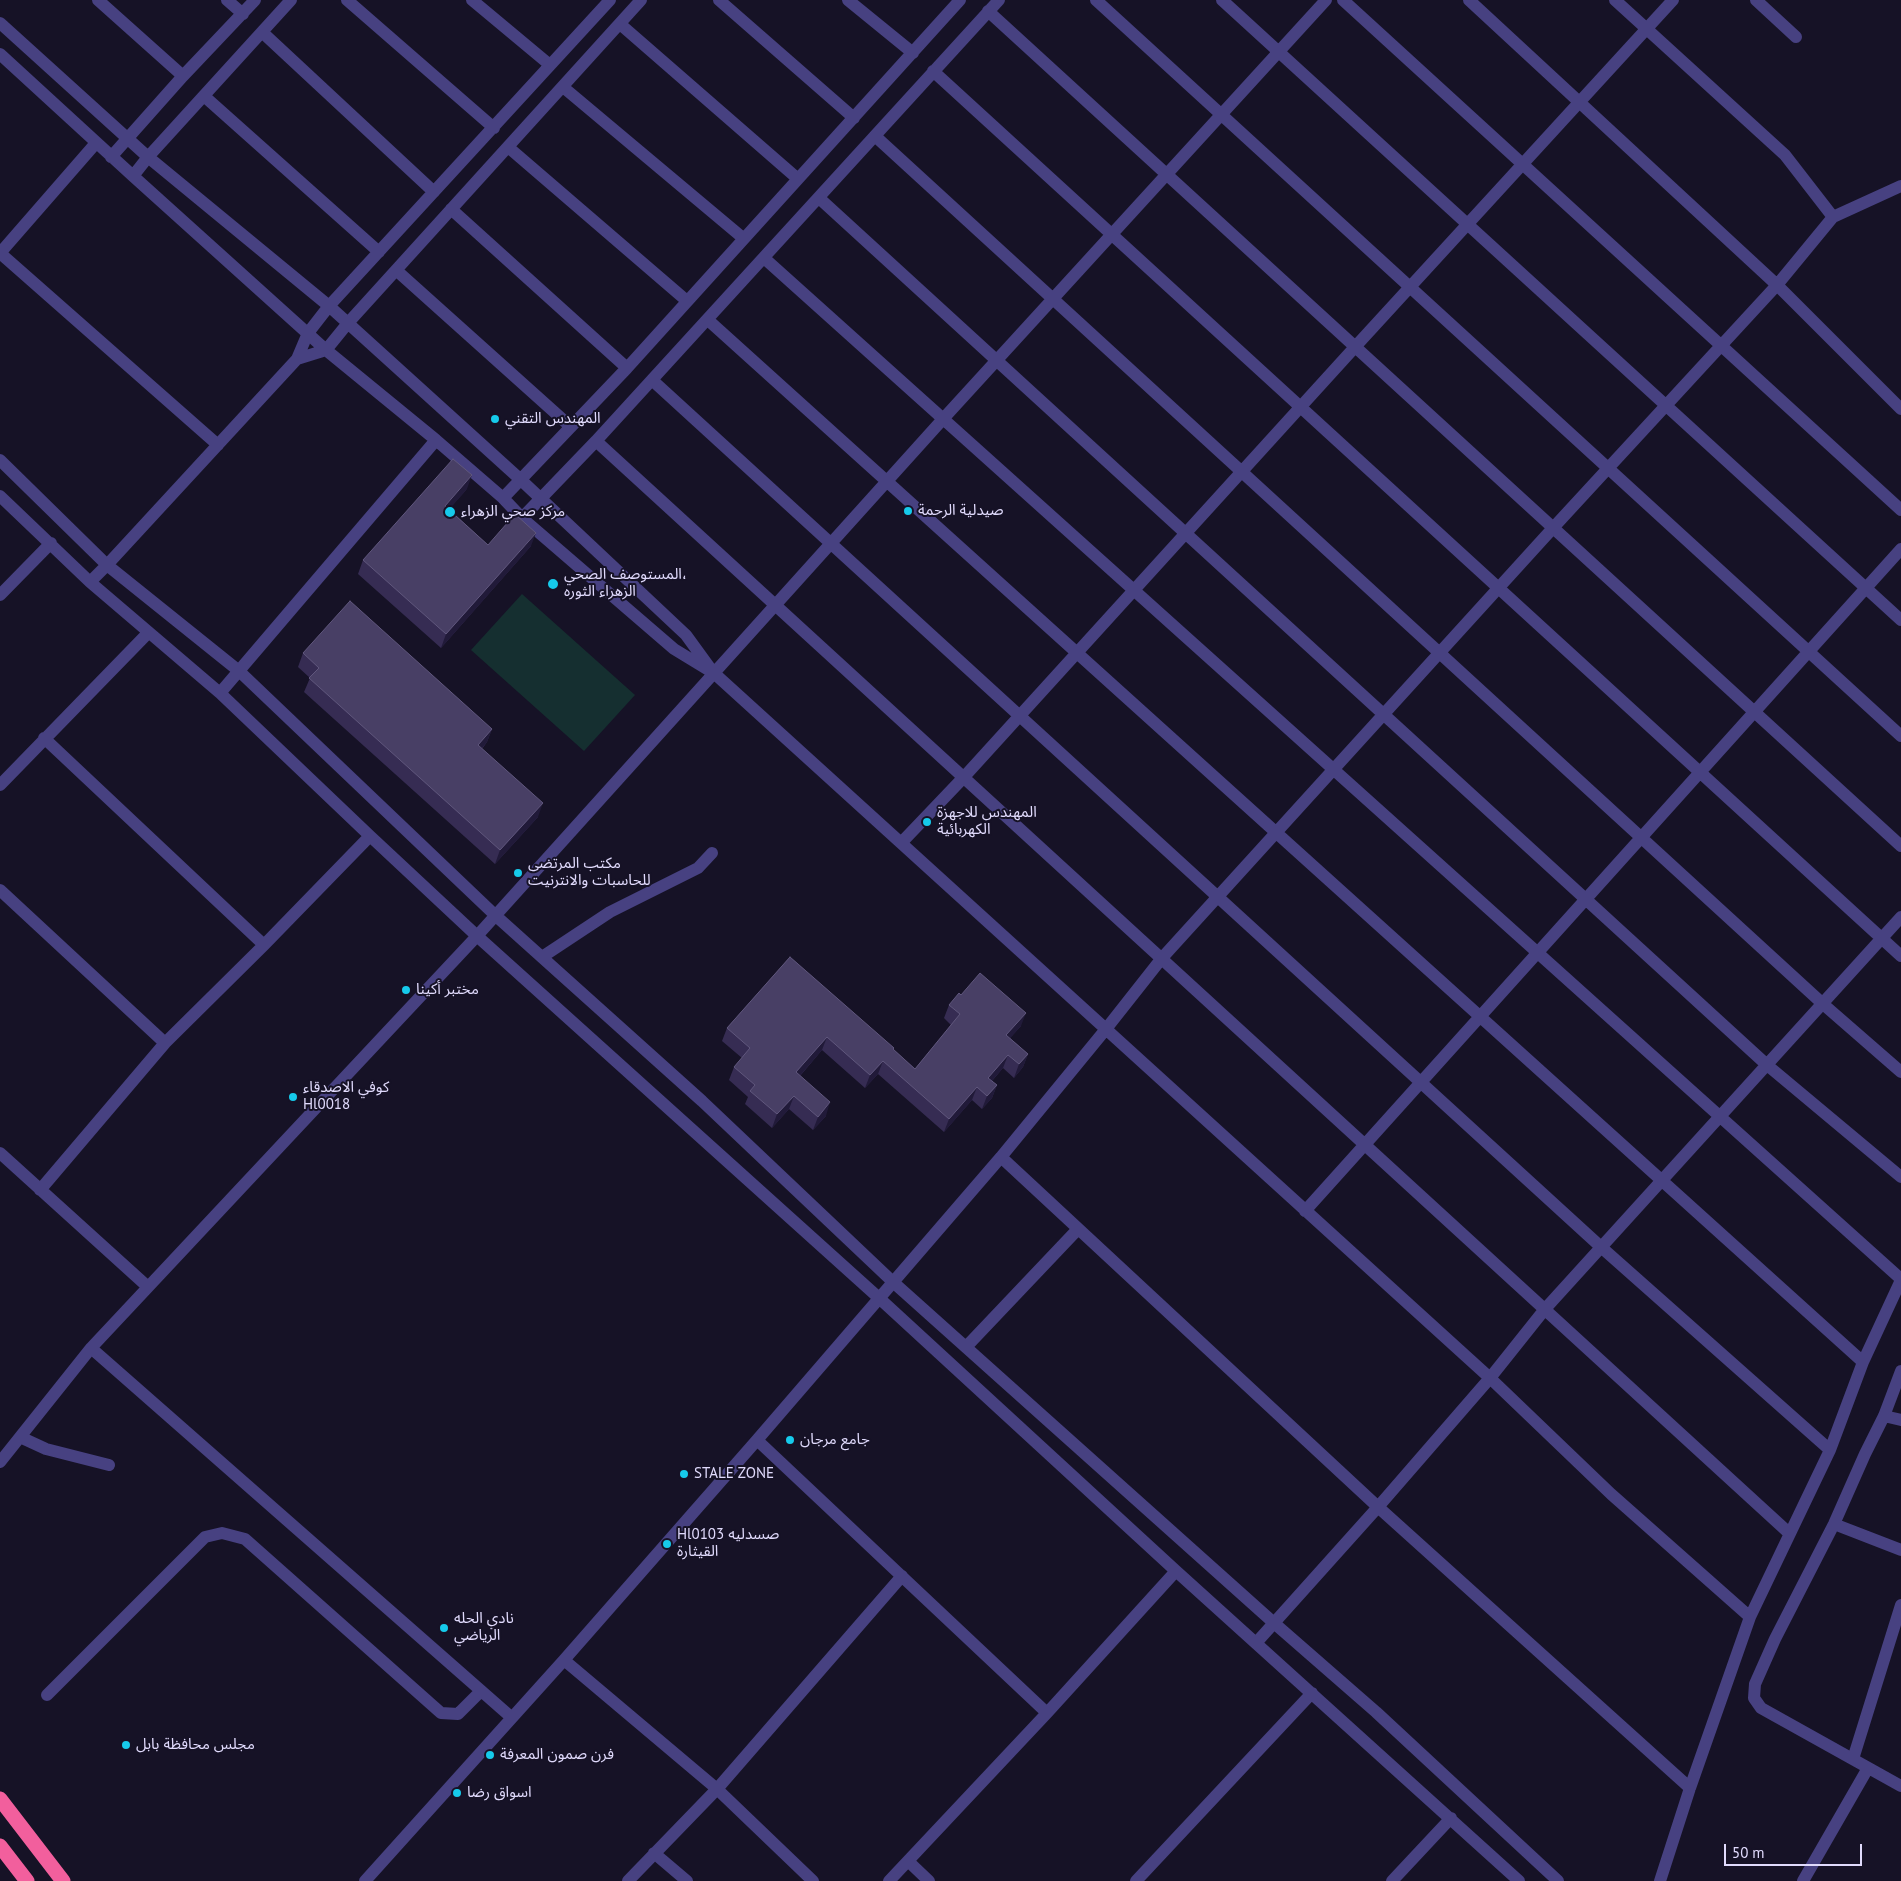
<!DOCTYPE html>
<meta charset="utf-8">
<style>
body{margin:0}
#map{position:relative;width:1901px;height:1881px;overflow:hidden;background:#161226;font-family:"PT Sans",sans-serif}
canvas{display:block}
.scale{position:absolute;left:1724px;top:1844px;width:138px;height:22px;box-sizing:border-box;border:2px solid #e0dafc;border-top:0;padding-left:6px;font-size:15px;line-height:18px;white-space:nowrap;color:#e0dafc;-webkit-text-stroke:4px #161226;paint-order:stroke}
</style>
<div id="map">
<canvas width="1901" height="1881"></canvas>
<div class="scale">50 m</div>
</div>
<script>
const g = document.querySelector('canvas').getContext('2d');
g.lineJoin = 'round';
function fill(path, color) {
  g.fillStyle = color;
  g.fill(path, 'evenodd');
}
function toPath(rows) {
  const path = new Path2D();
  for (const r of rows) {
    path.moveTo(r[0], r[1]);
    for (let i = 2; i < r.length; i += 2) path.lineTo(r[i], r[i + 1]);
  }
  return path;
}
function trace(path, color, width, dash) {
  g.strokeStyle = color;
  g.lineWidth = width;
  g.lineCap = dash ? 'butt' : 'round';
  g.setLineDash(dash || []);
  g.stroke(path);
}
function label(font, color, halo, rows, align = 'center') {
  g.font = font + ' "PT Sans","Noto Sans Arabic",sans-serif';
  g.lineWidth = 4;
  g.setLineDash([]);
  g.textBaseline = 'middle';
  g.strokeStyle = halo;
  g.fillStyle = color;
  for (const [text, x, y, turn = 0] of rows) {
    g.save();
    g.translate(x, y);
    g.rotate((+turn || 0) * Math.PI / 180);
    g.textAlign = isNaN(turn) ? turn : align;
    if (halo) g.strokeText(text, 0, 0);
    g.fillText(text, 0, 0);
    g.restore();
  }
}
const green = toPath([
 [522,594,635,695,584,751,471,650]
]);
const minor = toPath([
 [98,0,183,76],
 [227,0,243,14],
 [347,0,494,128],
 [472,0,550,65],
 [719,0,854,118],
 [848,0,913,53],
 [1096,0,1901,736],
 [1222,0,1901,620],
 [1343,0,1901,510],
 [1469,0,1777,285,1901,409],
 [1615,0,1785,155,1833,217],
 [1756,0,1796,37],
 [988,11,1901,846],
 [0,23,148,157,329,306,521,480,686,635,710,668],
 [620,24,798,179],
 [262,32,434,192],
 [0,54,133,176,326,350,436,440,503,498,522,518,674,649,715,674,1490,1378,1611,1494,1750,1617],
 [933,71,1901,956],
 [563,87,743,238],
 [204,96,379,252],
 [875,136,1823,1004,1901,1072],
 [508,147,687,301],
 [111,157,183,76,255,0],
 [133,176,148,157,291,0],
 [819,198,1767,1065,1901,1177],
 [451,209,627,368],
 [0,253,218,445],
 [0,253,96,143],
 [764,258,1901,1279],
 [396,270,571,427],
 [708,320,1863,1362],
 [297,359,326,350,348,323,641,0],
 [652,380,1601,1247,1830,1450],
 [596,441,1789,1533],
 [0,460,107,565,239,671,496,916,702,1101,893,1282,1274,1623,1376,1712,1558,1881],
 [0,496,90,582,220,693,370,836,477,936,879,1298,1176,1571,1519,1881],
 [503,498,627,368,960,0],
 [522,518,596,441,999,0],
 [90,582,107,565,297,359,308,333,329,306,610,0],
 [0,595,51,543],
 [220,693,436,440],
 [44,738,264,945],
 [0,785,148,633],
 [902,842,964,777,1355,347,1673,0],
 [0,890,165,1043],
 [542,957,610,912,698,868,712,853],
 [0,1153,148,1287],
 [1001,1157,1378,1507,1690,1788],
 [40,1190,165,1043,264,945,370,836],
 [1305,1211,1901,549],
 [966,1347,1078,1229],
 [91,1348,511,1717],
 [1901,1371,1884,1416,1865,1454,1834,1524,1775,1639,1755,1684,1754,1698,1761,1708,1901,1786],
 [1884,1416,1901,1420],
 [20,1437,46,1449,109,1465],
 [757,1440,1047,1713],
 [0,1462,91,1348,477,936,943,419,1326,0],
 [1834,1524,1901,1550],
 [1256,1643,1378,1507,1490,1378,1545,1309,1901,917],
 [564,1660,717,1789,813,1881],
 [47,1695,205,1537,222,1533,245,1539,441,1713,458,1714,481,1691],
 [1853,1759,1901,1605],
 [654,1853,687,1881],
 [908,1861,929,1881],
 [365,1881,564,1660,757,1440,1001,1157,1106,1029,1162,958,1553,528,1777,285,1833,217,1901,186],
 [628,1881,717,1789,902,1576],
 [889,1881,1047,1713,1176,1571],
 [1136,1881,1312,1693],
 [1392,1881,1451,1818],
 [1660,1881,1690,1788,1750,1617,1830,1450,1863,1362,1901,1280],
 [1803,1881,1868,1768]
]);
const highway = toPath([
 [0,1799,63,1881],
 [0,1846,27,1881]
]);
const wall = toPath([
 [467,489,449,509,488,545,531,546,441,648,358,574,363,560],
 [303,653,492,729,487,742,482,749,538,817,495,864,304,692,310,678,298,667],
 [790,957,915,1069,951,1025,944,1018,949,1005,961,995,1021,1026,1010,1038,1028,1054,1023,1067,1014,1078,1003,1068,992,1081,997,1085,992,1098,982,1109,972,1100,944,1132,878,1074,865,1088,822,1050,800,1076,826,1116,813,1130,789,1109,772,1128,745,1104,748,1097,729,1080,734,1067,742,1058,722,1041,727,1028]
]);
const shadedWall = toPath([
 [472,475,467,489,440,520,445,506],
 [536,533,531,546,441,648,446,634],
 [492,729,487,742,473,759,478,745],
 [543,803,538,817,495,864,500,850],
 [1026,1013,1021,1026,1001,1048,1006,1035],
 [827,1037,822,1050,791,1086,796,1072],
 [1028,1054,1023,1067,1014,1078,1019,1064],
 [1008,1055,1003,1068,983,1091,988,1078],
 [883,1061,878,1074,865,1088,870,1075],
 [997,1085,992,1098,982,1109,987,1096],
 [977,1087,972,1100,944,1132,949,1119],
 [794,1096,789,1109,772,1128,777,1114],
 [830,1102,826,1116,813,1130,818,1117]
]);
const building = toPath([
 [453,459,472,475,445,506,488,545,515,514,536,533,446,634,363,560,453,459],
 [350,601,492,729,478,745,543,803,500,850,309,678,319,668,303,653,350,601],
 [790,957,894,1048,893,1049,915,1069,960,1014,949,1005,959,993,961,995,980,973,1026,1013,1006,1035,1028,1054,1019,1064,1008,1055,988,1078,997,1085,987,1096,977,1087,949,1119,883,1061,870,1075,827,1037,796,1072,830,1102,818,1117,794,1096,777,1114,750,1091,755,1085,734,1067,750,1048,727,1028,790,957]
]);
const markers = [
 [495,419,5,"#16caeb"],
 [908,511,5,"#16caeb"],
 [450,512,6,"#16caeb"],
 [553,584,6,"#16caeb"],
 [927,822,5,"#16caeb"],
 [518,873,5,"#16caeb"],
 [406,990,5,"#16caeb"],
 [293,1097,5,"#16caeb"],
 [790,1440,5,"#16caeb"],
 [684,1474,5,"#16caeb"],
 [667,1544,5,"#16caeb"],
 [444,1628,5,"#16caeb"],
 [126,1745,5,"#16caeb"],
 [490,1755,5,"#16caeb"],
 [457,1793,5,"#16caeb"]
];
const poiNames = [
 ["المهندس التقني",505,419],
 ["صيدلية الرحمة",918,511],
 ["مركز صحي الزهراء",461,512],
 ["المستوصف الصحي،",564,575],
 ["الزهراء الثوره",564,592],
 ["المهندس للاجهزة",937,813],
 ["الكهربائية",937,830],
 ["مكتب المرتضى",528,864],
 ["للحاسبات والانترنيت",528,881],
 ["مختبر أكينا",416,990],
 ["كوفي الاصدقاء",303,1088],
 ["Hl0018",303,1105],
 ["جامع مرجان",800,1440],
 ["STALE ZONE",694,1474],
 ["Hl0103 صسدليه",677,1535],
 ["القيثارة",677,1552],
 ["نادي الحله",454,1619],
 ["الرياضي",454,1636],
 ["مجلس محافظة بابل",136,1745],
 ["فرن صمون المعرفة",500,1755],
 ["اسواق رضا",467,1793]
];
fill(green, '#152f30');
trace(minor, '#474181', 12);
trace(highway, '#f25f9d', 15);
fill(wall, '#362c53');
fill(shadedWall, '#211a39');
fill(building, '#483f65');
trace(building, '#60577d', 1);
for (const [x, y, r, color] of markers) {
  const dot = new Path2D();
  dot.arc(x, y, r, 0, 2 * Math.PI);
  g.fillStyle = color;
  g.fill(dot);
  trace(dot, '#161226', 2);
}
label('15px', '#e0dafc', '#161226', poiNames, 'left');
</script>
